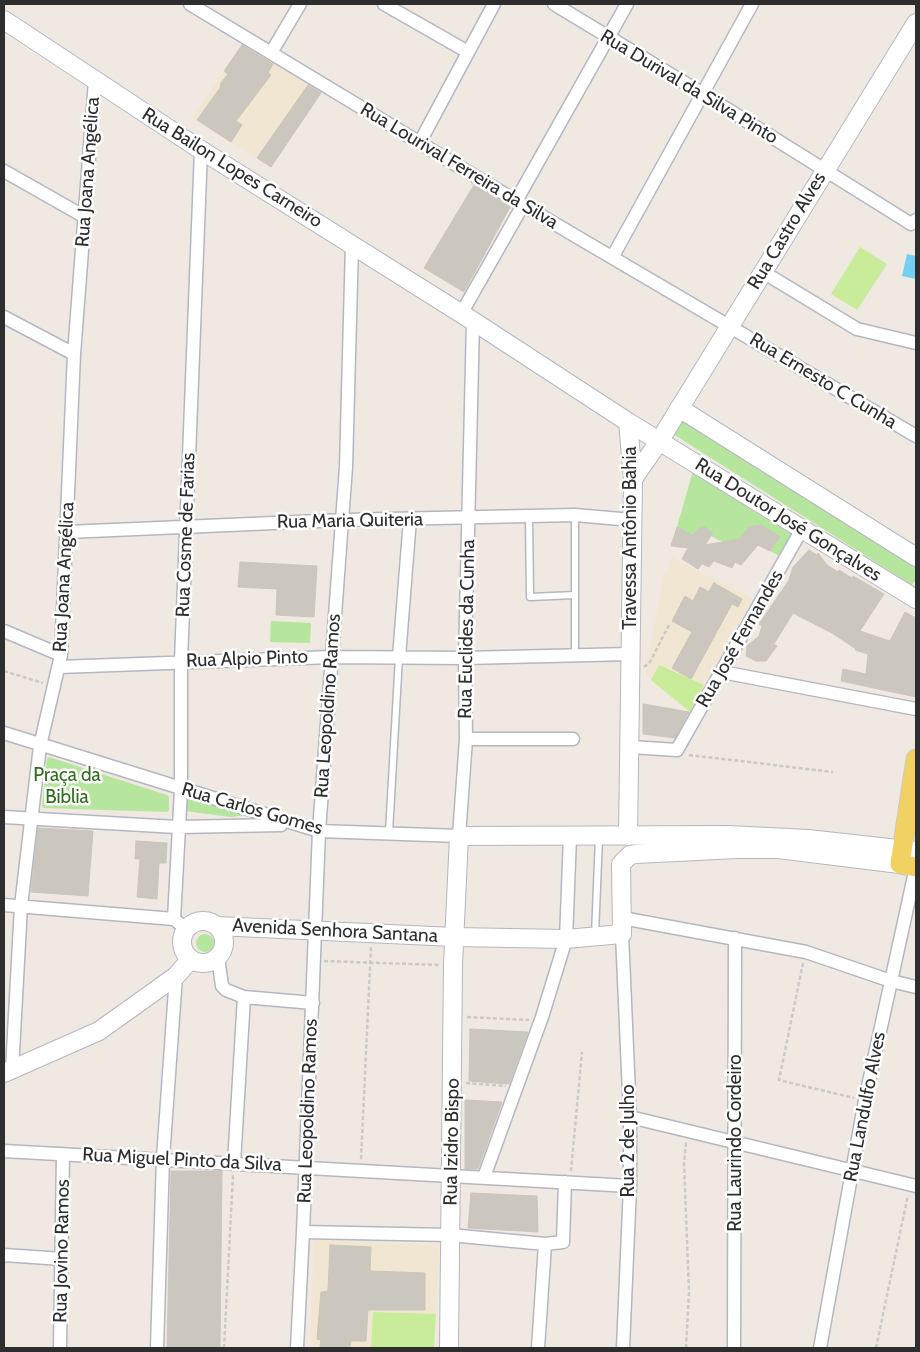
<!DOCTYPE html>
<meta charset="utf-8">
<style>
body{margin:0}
#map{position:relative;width:920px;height:1352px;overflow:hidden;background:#efe9e1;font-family:Cabin,sans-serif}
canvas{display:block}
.frame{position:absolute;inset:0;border:5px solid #2e2e2e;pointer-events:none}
</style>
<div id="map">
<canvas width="920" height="1352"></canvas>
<div class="frame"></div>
</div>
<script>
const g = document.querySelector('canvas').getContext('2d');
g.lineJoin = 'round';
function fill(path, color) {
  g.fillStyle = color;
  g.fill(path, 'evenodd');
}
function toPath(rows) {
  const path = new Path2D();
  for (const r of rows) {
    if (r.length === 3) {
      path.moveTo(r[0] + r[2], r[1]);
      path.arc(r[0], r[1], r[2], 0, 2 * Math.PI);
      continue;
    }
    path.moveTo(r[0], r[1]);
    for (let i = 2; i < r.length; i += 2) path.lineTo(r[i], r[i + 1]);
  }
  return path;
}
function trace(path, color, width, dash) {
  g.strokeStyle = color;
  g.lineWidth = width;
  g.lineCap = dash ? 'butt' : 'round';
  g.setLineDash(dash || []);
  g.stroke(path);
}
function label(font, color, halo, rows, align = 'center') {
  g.font = font + ' Cabin,sans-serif';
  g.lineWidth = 5;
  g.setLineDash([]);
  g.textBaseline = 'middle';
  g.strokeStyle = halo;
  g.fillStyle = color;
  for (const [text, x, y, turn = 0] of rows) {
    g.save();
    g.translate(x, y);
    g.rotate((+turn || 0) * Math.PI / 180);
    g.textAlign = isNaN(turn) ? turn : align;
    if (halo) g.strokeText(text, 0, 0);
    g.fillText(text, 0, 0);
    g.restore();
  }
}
const education = toPath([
 [244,42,323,90,271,167,193,117],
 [671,557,752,598,690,712,645,674,665,571,668,571],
 [314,1239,439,1246,436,1314,374,1312,371,1348,310,1348]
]);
const green = toPath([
 [687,413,916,560,916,579,912,585,673,434],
 [695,464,798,528,780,556,770,551,780,537,761,525,749,527,739,539,723,542,711,536,713,533,705,527,699,528,693,535,677,527],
 [271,621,311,623,310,643,270,642],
 [49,757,167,795,169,797,169,810,167,812,44,808,42,806,47,759],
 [190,799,232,809,247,815,231,817,185,811,187,800],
 [205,943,9]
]);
const pitch = toPath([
 [860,247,887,264,857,310,831,294],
 [659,665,704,685,690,712,651,680],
 [373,1312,436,1314,434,1348,371,1348]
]);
const water = toPath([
 [907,254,916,256,916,279,902,276]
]);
const building = toPath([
 [242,45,273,64,268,73,271,75,236,121,242,125,231,142,197,120,220,88,221,83,228,74,224,71,242,45],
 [308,85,321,93,271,167,257,158,308,85],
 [474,185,510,207,464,292,424,268,474,185],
 [761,525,780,537,770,551,758,545,741,565,735,562,732,568,714,561,709,567,702,564,698,569,682,559,688,548,671,546,677,527,693,535,699,528,705,527,713,533,705,545,739,539,749,527,761,525],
 [809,550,817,555,818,553,827,565,838,572,839,570,852,578,853,576,884,594,860,631,890,641,905,612,916,618,916,697,841,681,843,669,866,674,868,654,855,650,856,649,832,633,793,613,774,644,777,646,766,661,756,661,746,656,747,646,759,636,762,626,759,624,789,580,793,567,809,550],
 [240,562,317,566,314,617,276,615,277,589,238,587,240,562],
 [714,583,742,599,738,607,732,604,691,679,672,668,692,632,672,621,685,596,693,601,700,587,713,594,709,591,714,583],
 [643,704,689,712,675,738,643,734,643,704],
 [38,828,93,831,88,896,31,892,38,828],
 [136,841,167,843,166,863,159,863,157,899,137,897,140,859,135,859,136,841],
 [470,1029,528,1032,509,1084,469,1081,470,1029],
 [465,1100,502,1102,478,1169,465,1169,465,1100],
 [171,1171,222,1171,220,1348,167,1348,171,1171],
 [471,1193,537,1196,538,1232,468,1228,471,1193],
 [330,1245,371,1247,370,1271,425,1273,425,1310,368,1310,366,1341,351,1341,350,1348,320,1347,321,1340,317,1339,321,1292,328,1291,330,1245]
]);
const path = toPath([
 [644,667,650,662,669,625],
 [4,671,43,683],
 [689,755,833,772],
 [324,961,439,965],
 [803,963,779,1080,854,1098],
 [467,1017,529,1020],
 [466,1083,506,1086],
 [361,1159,371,947],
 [571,1171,582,1052],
 [224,1348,233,1175],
 [686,1348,689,1292,684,1163,686,1143],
 [876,1348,908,1195]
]);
const lane = toPath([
 [529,516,530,597,575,595],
 [575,654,575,515],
 [389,832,399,657],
 [595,935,599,837]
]);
const street = toPath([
 [190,4,516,201,916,436],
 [384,4,468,52],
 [554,4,703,94,908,222,911,224,916,220],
 [271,53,300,4],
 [420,142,494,4],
 [4,171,85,217],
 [516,201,627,4],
 [613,256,752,4],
 [763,272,857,329,916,343],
 [461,314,523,205],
 [4,317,74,354],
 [67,532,343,520,575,515,632,520],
 [4,631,61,655],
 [399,657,410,519],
 [59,667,331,657,465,658,630,654],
 [722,672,916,709],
 [4,733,319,831,459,836,466,739,465,658,473,321],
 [466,739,573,739],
 [631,747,677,750,802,529],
 [4,817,177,827,281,825],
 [4,905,174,919,186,929],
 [622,918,806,952,891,981,916,987],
 [174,919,181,790,181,661,201,150],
 [622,934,630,1117,630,1186,623,1348],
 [218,957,222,986,226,990,244,997,234,1163],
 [244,997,313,1003],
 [12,1070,21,906,40,746,61,655,74,354,95,81],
 [630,1117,916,1186],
 [4,1151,630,1186],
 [484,1177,542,1017,566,939,570,837],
 [303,1232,450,1235,545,1244,563,1242,565,1182],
 [4,1255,62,1259],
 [60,1348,63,1154],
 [157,1348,163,1158,176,976],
 [297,1348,303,1232,319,831,346,467,352,244],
 [538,1348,545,1244],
 [734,1348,735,938],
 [820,1348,865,1100,916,867]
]);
const secondary = toPath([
 [4,20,201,150,473,321,628,422,916,599],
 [679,408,916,557],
 [633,479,660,440,916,23],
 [628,836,633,479,628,422],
 [203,942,21],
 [217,926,454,937,566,939,622,934,621,864,630,855,636,854,737,849,778,849,900,864],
 [4,1073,99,1031,176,976,191,959],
 [449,1348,453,965,459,836,728,835,808,839,916,851]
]);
const primary = toPath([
 [916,759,900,864,916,867]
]);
const streetNames = [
 ["Rua Durival da Silva Pinto",689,87,31],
 ["Rua Lourival Ferreira da Silva",459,166,31],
 ["Rua Bailon Lopes Carneiro",232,168,32],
 ["Rua Joana Angélica",88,172,-86],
 ["Rua Castro Alves",787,231,-59],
 ["Rua Ernesto C Cunha",823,381,31],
 ["Rua Doutor José Gonçalves",788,520,32],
 ["Rua Maria Quiteria",350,521,-1],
 ["Rua Cosme de Farias",186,535,-88],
 ["Travessa Antônio Bahia",630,538,-90],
 ["Rua Joana Angélica",64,577,-87],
 ["Rua Euclides da Cunha",467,629,-89],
 ["Rua José Fernandes",740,639,-60],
 ["Rua Alpio Pinto",247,659,-2],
 ["Rua Leopoldino Ramos",328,706,-86],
 ["Rua Carlos Gomes",252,809,16],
 ["Avenida Senhora Santana",335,931,3],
 ["Rua Landulfo Alves",865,1107,-79],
 ["Rua Leopoldino Ramos",308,1111,-88],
 ["Rua 2 de Julho",628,1141,-90],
 ["Rua Izidro Bispo",452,1142,-89],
 ["Rua Laurindo Cordeiro",735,1143,-90],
 ["Rua Miguel Pinto da Silva",182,1160,3],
 ["Rua Jovino Ramos",62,1251,-89]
];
const parkNames = [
 ["Praça da",67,775],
 ["Biblia",67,797]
];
fill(education, '#f0e6d1');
fill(green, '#b6e59e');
fill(pitch, '#c9ec9a');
fill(water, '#75cff0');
fill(building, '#cbc7bf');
trace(building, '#cbc5ba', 1);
trace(lane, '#b4b7c1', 9);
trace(street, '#b4b7c1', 15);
trace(secondary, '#b4b7c1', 20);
trace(primary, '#c9c9c9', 21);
trace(path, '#c9c9c9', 2.5, [4, 2.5]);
trace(lane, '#fff', 6);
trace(street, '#fff', 12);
trace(secondary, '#fff', 18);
trace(primary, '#f2d163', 19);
label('19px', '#2e2e2e', '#fff', streetNames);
label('19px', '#2c6e1b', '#fff', parkNames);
</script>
